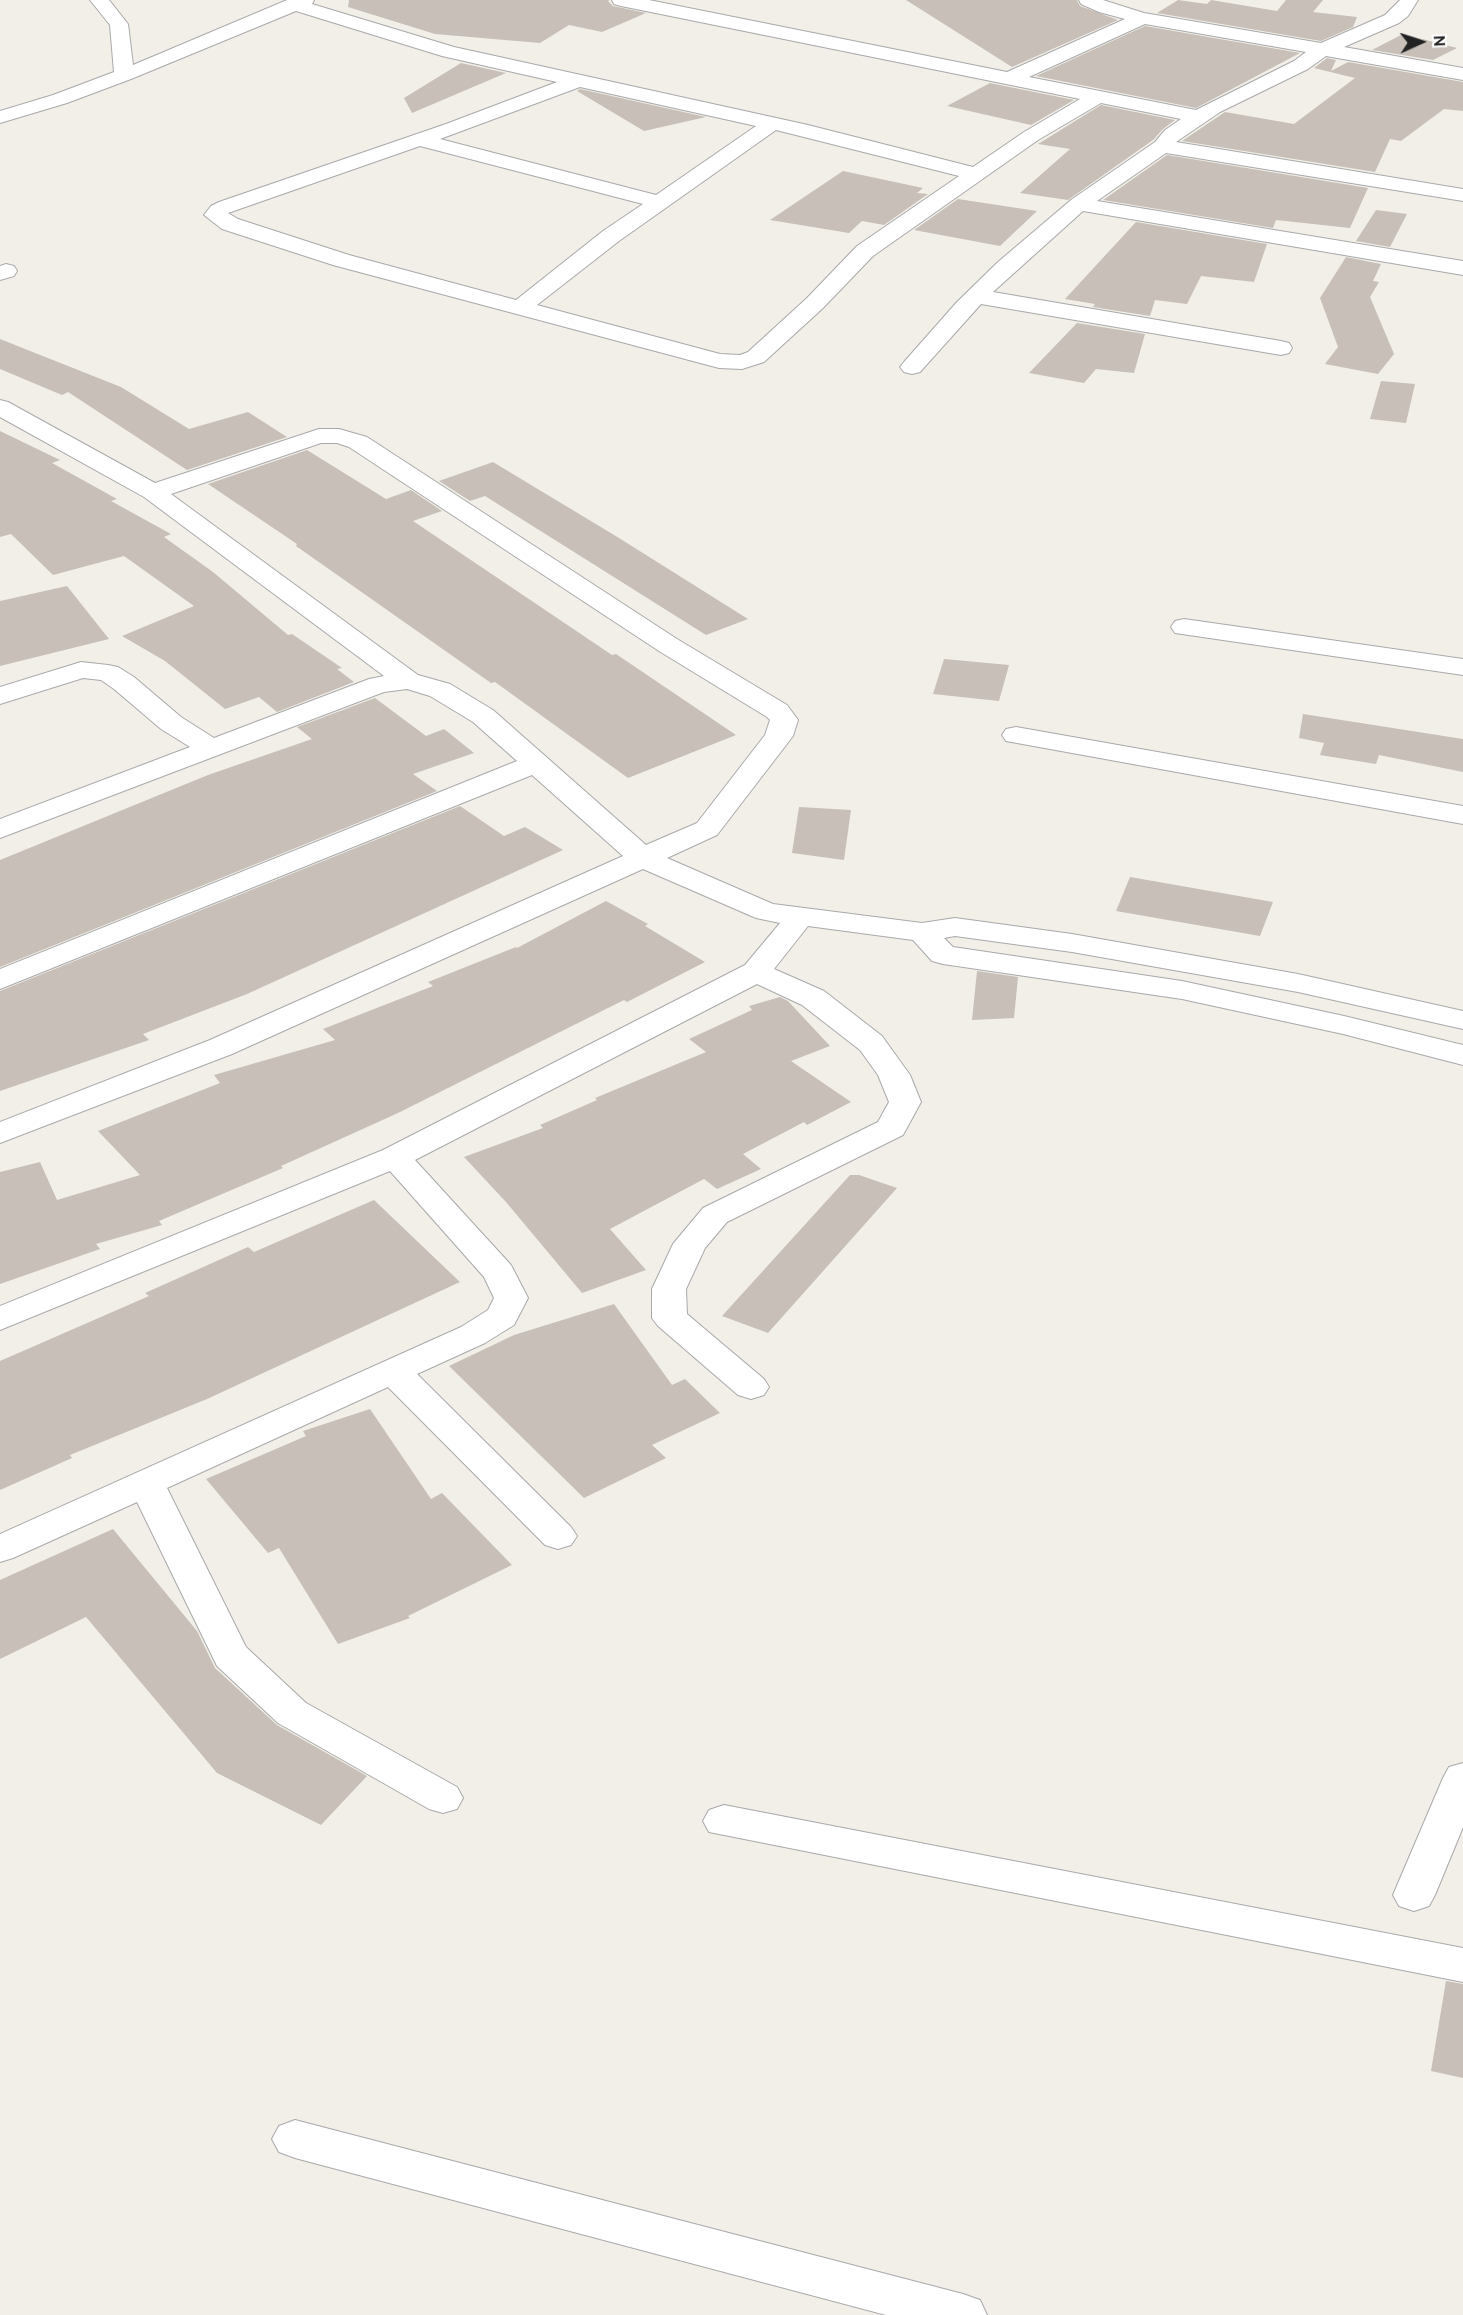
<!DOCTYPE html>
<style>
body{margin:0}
#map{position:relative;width:1463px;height:2315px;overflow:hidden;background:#f2efe9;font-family:Cabin,sans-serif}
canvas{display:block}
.north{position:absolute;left:1391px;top:12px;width:60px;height:60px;-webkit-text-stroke:4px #fff;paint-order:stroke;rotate:87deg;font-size:16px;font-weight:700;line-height:24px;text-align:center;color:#222}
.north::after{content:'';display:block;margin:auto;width:21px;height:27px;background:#222;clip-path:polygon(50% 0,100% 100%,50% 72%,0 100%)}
</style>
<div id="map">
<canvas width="1463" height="2315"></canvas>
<div class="north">N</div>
</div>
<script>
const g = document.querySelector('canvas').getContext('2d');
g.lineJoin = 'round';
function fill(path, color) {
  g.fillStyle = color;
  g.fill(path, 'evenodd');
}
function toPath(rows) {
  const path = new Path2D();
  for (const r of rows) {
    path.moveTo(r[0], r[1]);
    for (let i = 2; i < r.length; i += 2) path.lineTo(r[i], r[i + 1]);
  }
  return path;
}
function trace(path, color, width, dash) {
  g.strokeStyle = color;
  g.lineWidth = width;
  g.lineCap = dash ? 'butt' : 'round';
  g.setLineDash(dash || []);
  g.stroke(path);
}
const building = toPath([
 [349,0,610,0,608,1,613,6,646,13,602,32,569,25,540,43,435,34,348,7],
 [906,0,1077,0,1080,6,1118,20,1012,67],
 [1178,0,1207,4,1211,0,1277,11,1286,0,1323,0,1313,12,1357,17,1353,27,1321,41,1157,13],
 [1145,26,1300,53,1196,108,1036,76],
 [1403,34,1457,48,1433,60,1372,50],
 [1327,58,1336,60,1331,71,1348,62,1463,82,1463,111,1444,109,1401,141,1390,139,1375,172,1182,141,1225,112,1294,124,1355,78,1314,68],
 [461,63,506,73,412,113,404,98],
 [990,83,1074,100,1031,125,947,106],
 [580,89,706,117,644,131,577,91],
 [1101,105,1175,120,1163,129,1153,140,1068,200,1020,193,1070,149,1038,144],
 [1167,155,1368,188,1350,228,1276,220,1273,228,1103,200],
 [843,171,923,188,917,193,928,194,884,225,862,221,849,233,770,220],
 [958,199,1037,211,1000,246,914,230],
 [1376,210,1407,214,1390,247,1356,241],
 [1136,222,1267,244,1254,282,1201,276,1187,304,1155,300,1150,316,1093,307,1095,304,1065,299],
 [1346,257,1381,264,1373,281,1379,282,1370,297,1394,354,1378,374,1325,364,1338,347,1320,298],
 [1077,323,1145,334,1134,373,1096,369,1084,383,1029,373],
 [0,339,121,387,189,429,248,412,287,437,187,470,68,392,62,395,0,369],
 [1381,381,1415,384,1406,423,1370,419],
 [0,431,60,460,52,463,117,499,111,501,171,534,164,537,213,572,288,635,292,634,342,668,337,669,354,682,277,712,259,697,225,709,165,661,122,636,194,606,124,556,53,575,11,534,0,537],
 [307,450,386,499,411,490,442,511,413,521,612,655,616,654,736,735,628,778,495,682,491,683,296,546,297,544,208,484],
 [493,462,619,538,748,619,706,635,485,496,470,501,439,481],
 [67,586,109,639,0,666,0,601],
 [944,659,1009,665,999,701,933,694],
 [375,698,426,736,444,729,474,753,413,774,437,791,0,967,0,860,208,775,312,739,297,727],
 [1303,714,1463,739,1463,772,1379,755,1376,764,1320,755,1324,743,1299,738],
 [460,806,504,836,525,827,563,850,247,994,143,1034,149,1040,0,1091,0,991],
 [799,807,851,810,844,860,792,853],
 [1130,877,1273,902,1260,936,1116,911],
 [606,901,648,924,645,926,705,962,627,1002,624,1000,398,1113,281,1166,283,1168,159,1221,162,1225,96,1244,100,1249,0,1284,0,1172,40,1162,57,1200,140,1175,98,1131,220,1083,214,1075,335,1040,323,1029,433,986,428,982,516,947,517,948],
 [977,971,1018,977,1014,1018,972,1020],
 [780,997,788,1001,830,1046,791,1061,851,1102,807,1125,804,1122,743,1154,761,1169,717,1189,704,1179,610,1229,646,1270,582,1293,506,1202,464,1157,543,1128,540,1125,597,1100,595,1098,706,1052,689,1039,752,1010,749,1006],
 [850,1175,859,1175,897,1188,768,1333,722,1316],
 [374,1200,460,1282,207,1399,70,1455,72,1458,0,1490,0,1361,149,1296,145,1293,248,1247,254,1252],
 [614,1304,672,1385,685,1379,720,1413,652,1445,666,1458,584,1498,449,1366,514,1335],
 [370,1409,431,1499,442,1493,512,1565,408,1616,410,1618,338,1644,279,1548,268,1553,206,1479,306,1436,303,1431],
 [113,1529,197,1631,215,1668,277,1725,367,1776,321,1825,217,1773,86,1617,0,1659,0,1580],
 [1446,1981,1463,1984,1463,2078,1431,2071]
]);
const street = toPath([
 [90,0,109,0,128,24,133,65,287,0,314,0,312,4,454,47,808,125,973,167,1024,132,1080,99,621,6,614,4,612,0,649,0,1007,72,1125,19,1099,12,1081,4,1079,0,1103,0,1144,13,1321,43,1385,15,1400,0,1418,0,1408,16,1399,23,1344,47,1463,68,1463,80,1326,56,1308,69,1220,112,1176,142,1463,189,1463,201,1166,153,1097,201,1463,261,1463,275,1083,211,993,292,1281,341,1289,343,1292,348,1289,353,1281,355,981,304,920,372,912,374,904,372,900,367,904,362,957,302,998,262,1071,200,1155,142,1165,130,1181,119,1101,103,1038,140,873,256,823,308,764,362,742,369,719,368,333,265,222,229,204,215,211,206,219,202,446,124,557,82,442,56,296,11,131,79,67,103,0,123,0,111,53,95,114,72,110,25,90,0],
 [1145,24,1306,52,1294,61,1196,110,1029,77,1145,24],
 [580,87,756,126,656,195,440,139,580,87],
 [776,130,959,176,857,246,807,298,748,352,740,355,720,354,537,305,619,241,776,130],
 [420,146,643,204,603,231,516,300,349,255,238,219,228,213,420,146],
 [6,264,14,266,17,271,14,276,0,280,0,266,6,264],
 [0,400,8,402,155,483,319,429,339,429,367,437,677,639,787,705,798,720,793,736,717,835,667,858,773,904,922,923,955,918,1072,934,1298,974,1463,1011,1463,1029,1298,992,1072,952,955,936,944,938,953,947,1182,981,1344,1016,1463,1045,1463,1065,1343,1034,1182,999,943,964,932,961,913,940,808,926,774,969,824,991,882,1036,910,1075,921,1102,903,1135,727,1222,705,1248,686,1289,687,1314,764,1379,769,1387,764,1395,751,1399,738,1395,658,1326,652,1318,652,1289,673,1244,703,1208,878,1122,889,1102,878,1075,860,1050,802,1005,757,984,415,1160,511,1265,528,1298,514,1325,485,1343,417,1374,571,1527,577,1536,571,1545,558,1549,545,1545,388,1387,167,1488,246,1647,306,1703,457,1787,463,1798,457,1809,443,1813,429,1809,278,1723,217,1666,137,1502,13,1558,0,1562,0,1534,461,1327,488,1310,494,1298,484,1277,390,1171,0,1330,0,1306,383,1150,745,965,780,923,756,918,643,869,232,1054,0,1143,0,1122,210,1040,623,856,532,775,0,989,0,969,517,761,473,722,430,696,407,689,384,692,0,838,0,819,190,747,161,729,114,689,101,680,83,678,0,704,0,687,81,662,108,665,118,667,134,677,181,717,214,738,369,679,384,676,144,497,0,417,0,400],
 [321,443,337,443,349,447,659,651,767,717,770,720,765,735,697,823,646,845,493,710,450,684,418,675,171,494,321,443],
 [1184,619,1463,659,1463,675,1175,633,1171,627,1175,621,1184,619],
 [1016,727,1463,806,1463,824,1006,741,1002,735,1006,729,1016,727],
 [1463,1763,1463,1827,1435,1895,1429,1906,1414,1911,1399,1906,1393,1895,1443,1778,1449,1767,1463,1763],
 [724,1805,1463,1948,1463,1982,709,1832,703,1821,709,1810,724,1805],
 [295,2120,963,2294,980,2300,987,2315,886,2315,295,2158,279,2152,272,2139,279,2126,295,2120]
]);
fill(building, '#c7bfb8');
trace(street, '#a9a9a9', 2);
fill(street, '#fff');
</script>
